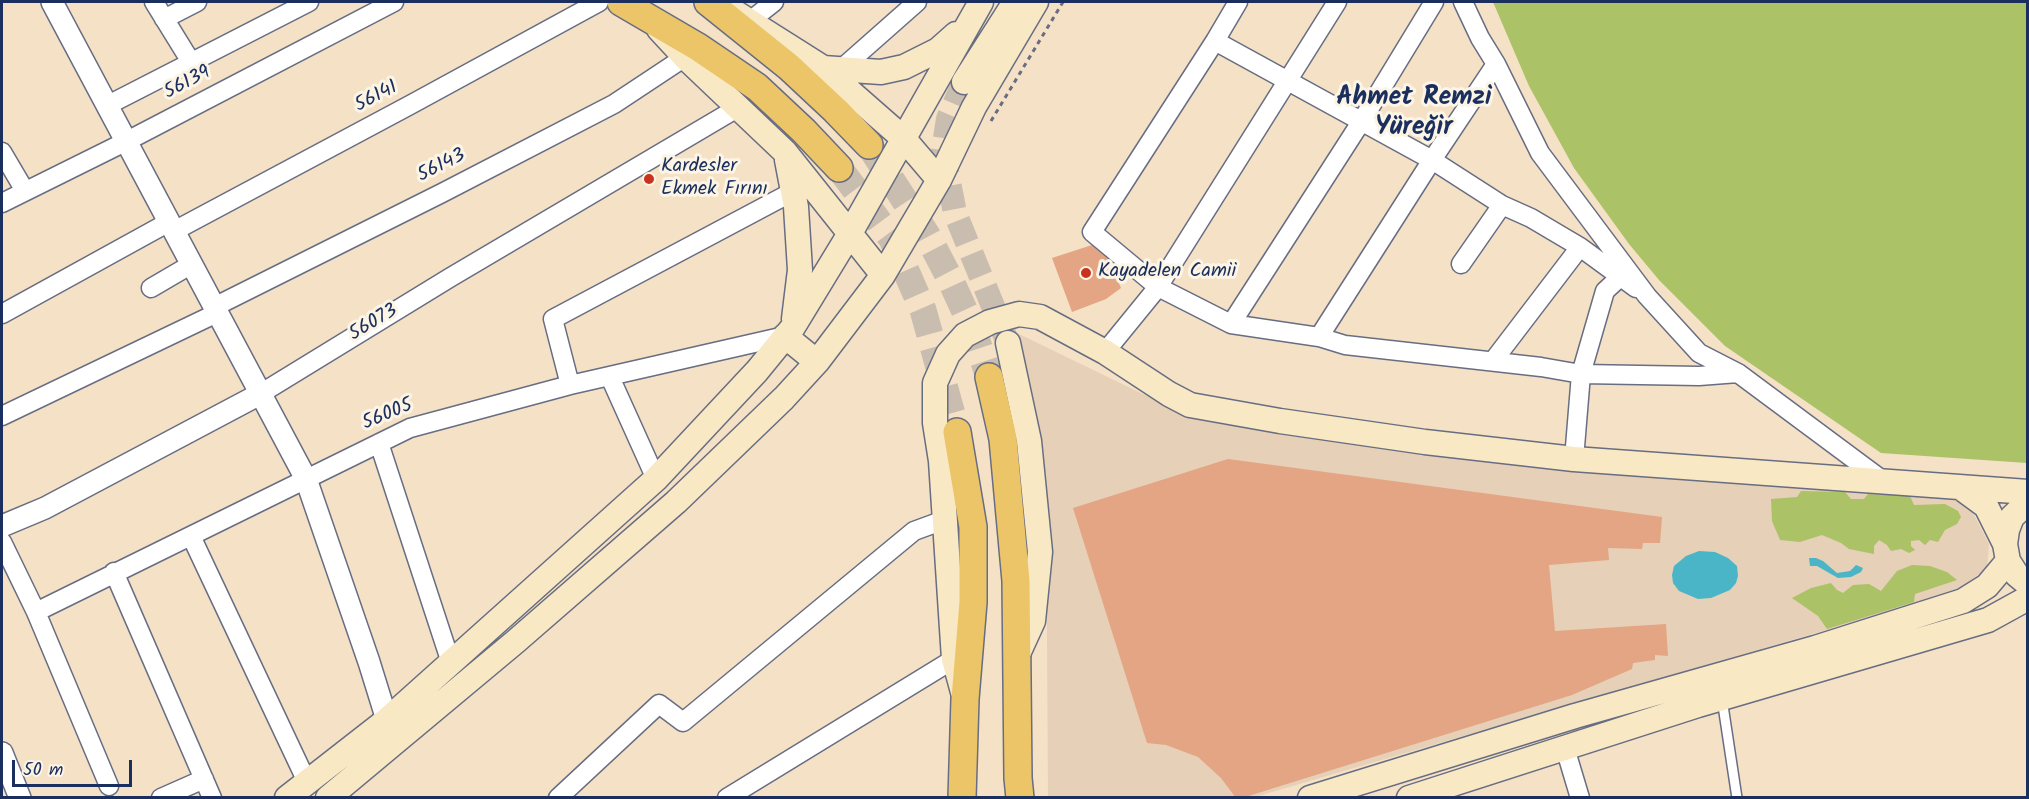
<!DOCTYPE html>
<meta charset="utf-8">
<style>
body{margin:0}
#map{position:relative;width:2029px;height:799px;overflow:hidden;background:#f5e1c5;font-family:Kalam,sans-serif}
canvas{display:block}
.frame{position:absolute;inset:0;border:3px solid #1b2f5e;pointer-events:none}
.scale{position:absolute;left:12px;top:760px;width:120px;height:27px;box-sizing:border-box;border:3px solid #1b2f5e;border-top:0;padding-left:8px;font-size:18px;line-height:21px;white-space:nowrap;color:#1b2f5e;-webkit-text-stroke:4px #fcf5e5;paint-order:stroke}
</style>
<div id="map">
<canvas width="2029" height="799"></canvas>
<div class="frame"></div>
<div class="scale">50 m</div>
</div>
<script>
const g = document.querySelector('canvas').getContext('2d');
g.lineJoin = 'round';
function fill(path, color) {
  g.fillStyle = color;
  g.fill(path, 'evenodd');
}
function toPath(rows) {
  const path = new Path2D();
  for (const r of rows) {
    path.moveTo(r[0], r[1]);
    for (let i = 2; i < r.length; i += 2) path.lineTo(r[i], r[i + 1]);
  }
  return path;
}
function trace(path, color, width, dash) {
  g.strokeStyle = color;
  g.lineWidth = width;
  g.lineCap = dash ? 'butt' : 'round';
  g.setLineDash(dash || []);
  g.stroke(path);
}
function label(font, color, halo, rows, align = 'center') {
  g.font = font + ' Kalam,sans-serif';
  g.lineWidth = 6;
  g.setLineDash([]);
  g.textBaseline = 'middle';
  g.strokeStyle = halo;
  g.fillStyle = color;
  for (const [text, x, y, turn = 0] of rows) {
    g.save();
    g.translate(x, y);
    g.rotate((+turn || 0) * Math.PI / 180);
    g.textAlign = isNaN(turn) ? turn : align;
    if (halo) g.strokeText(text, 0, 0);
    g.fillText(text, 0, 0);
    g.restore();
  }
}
const built = toPath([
 [1017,333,1186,415,1959,498,1972,511,1989,544,1987,569,1949,594,1255,797,1048,797,1046,484]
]);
const green = toPath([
 [1493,2,2027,2,2027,463,1881,453,1725,346,1659,280,1629,244,1574,168,1529,86],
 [1801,491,1845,492,1851,499,1864,499,1868,494,1910,496,1914,505,1945,504,1958,511,1961,517,1957,524,1945,530,1938,542,1930,540,1925,545,1919,540,1911,541,1911,546,1915,550,1909,553,1901,549,1891,551,1887,545,1879,540,1874,546,1874,554,1849,549,1841,543,1822,535,1800,542,1780,540,1772,521,1771,499,1797,497],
 [1912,565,1930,566,1947,572,1957,580,1915,594,1914,602,1827,629,1818,616,1792,598,1811,588,1831,583,1837,590,1843,593,1853,585,1869,584,1881,591,1897,571]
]);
const water = toPath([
 [1699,551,1715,552,1728,558,1737,566,1738,576,1736,583,1730,590,1711,598,1698,599,1679,591,1673,583,1672,575,1674,566,1686,556],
 [1809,558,1816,558,1823,561,1837,573,1850,571,1856,565,1863,568,1861,572,1851,577,1838,578,1817,566,1810,566]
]);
const building = toPath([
 [1092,245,1106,253,1121,288,1106,299,1072,312,1052,258],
 [1228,459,1662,517,1660,543,1643,543,1642,549,1608,548,1609,560,1549,565,1555,631,1666,624,1668,656,1655,655,1655,660,1633,663,1632,669,1572,695,1242,798,1236,798,1221,778,1198,757,1166,745,1147,743,1073,508]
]);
const secondaryTunnel = toPath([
 [964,82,948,119,943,151,955,213,1008,343]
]);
const primaryTunnel = toPath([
 [869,145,927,235,950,279,973,329,989,377],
 [839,168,892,239,923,310,957,432]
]);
const path = toPath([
 [991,121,1063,2]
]);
const service = toPath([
 [1722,699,1737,798]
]);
const minor = toPath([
 [154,2,191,62],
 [1238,2,1215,41,1092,232,1158,287,1231,324,1319,337,1345,345,1541,367,1581,374,1699,376,1738,373],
 [1463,2,1480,38,1496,64,1540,153,1647,296,1699,353,1738,373,1882,480],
 [164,19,197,2],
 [750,21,774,2],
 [1215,41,1432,160,1502,205,1531,218,1580,247,1636,288],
 [840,70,917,2],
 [108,105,309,2],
 [2,152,25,191],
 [2,203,127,141,394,2],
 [174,231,410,105,599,2],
 [1461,264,1502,205],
 [151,288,192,264],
 [214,307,442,193,614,104,685,57],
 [2,314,169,222],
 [1231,324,1361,122,1434,2],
 [1319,337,1432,160,1496,64],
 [1105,352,1158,287,1337,2],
 [1493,361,1580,247],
 [610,377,656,479],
 [570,385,553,319,794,191],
 [260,394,451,277,739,107],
 [2,416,217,313],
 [379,443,451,663],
 [1574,459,1581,374,1605,291,1619,278],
 [191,536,307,782],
 [2,542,36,612,109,786],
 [114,572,212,798],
 [36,612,410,428,570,385,785,336],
 [1565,748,1580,798],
 [161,798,204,779],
 [558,798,659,704,683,722,914,531,944,520],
 [727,798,954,659]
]);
const tertiary = toPath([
 [52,2,306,479,369,662,387,720],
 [2,526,45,508,260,394],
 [2,753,20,798]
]);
const secondary = toPath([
 [736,13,823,68,904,139,939,180],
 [659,29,685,57,785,152,883,275],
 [823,68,881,72,904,67,938,50,956,34],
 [964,82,1015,2],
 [787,160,796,207,800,270,794,319],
 [785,336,817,362],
 [1008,343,1029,441,1040,552,1033,621,1017,656],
 [1960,487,1986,506,2005,544],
 [2028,502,2012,517,2007,530,2005,544,2008,561,2017,575,2028,584],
 [963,692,954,659,941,461,935,423,935,383,948,354,965,335,990,322,1019,314,1040,317,1105,352,1169,394,1190,405,1280,421,1425,442,1574,459,2028,492],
 [287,798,387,720,656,479,757,371,793,327,849,235,981,2],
 [328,798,515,642,676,502,784,398,817,362,883,275,939,180,974,107,1036,2],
 [1310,798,1575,716,1815,648,1963,601,1987,586,2008,561],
 [1409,798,1698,705,1988,620,2028,598]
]);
const primary = toPath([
 [621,2,698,47,757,87,804,131,839,168],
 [708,2,789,67,835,110,869,145],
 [989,377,1003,439,1016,581,1018,778,1020,798],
 [957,432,973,527,973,602,965,699,962,798]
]);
const markers = [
 [649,179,6,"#c8321e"],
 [1086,273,6,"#c8321e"]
];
const streetNames = [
 ["56139",188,84,-28],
 ["56141",377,98,-28],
 ["56143",442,167,-27],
 ["56073",374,324,-31],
 ["56005",388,416,-23]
];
const poiNames = [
 ["Kardesler",661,168],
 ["Ekmek Fırını",661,191],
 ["Kayadelen Camii",1098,273]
];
const districtNames = [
 ["Ahmet Remzi",1414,100],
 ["Yüreğir",1414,130]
];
fill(built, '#e6d0b7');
fill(green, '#abc267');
fill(water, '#4bb5c8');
fill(building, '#e3a583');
trace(secondaryTunnel, '#c9bdb0', 24, [24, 12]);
trace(primaryTunnel, '#c9bdb0', 27, [27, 14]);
trace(service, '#676d82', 12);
trace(minor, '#676d82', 21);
trace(tertiary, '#676d82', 24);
trace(secondary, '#676d82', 27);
trace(primary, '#676d82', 30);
trace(path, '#676d82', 3, [4.5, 4.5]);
trace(service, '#fff', 9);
trace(minor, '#fff', 18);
trace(tertiary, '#fff', 21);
trace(secondary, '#f8e8c3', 24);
trace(primary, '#edc569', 27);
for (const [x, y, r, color] of markers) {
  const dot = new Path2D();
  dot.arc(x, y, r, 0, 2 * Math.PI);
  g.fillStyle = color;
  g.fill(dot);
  trace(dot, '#fcf5e5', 2);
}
label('20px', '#1b2f5e', '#fcf5e5', streetNames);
label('20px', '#1b2f5e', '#fcf5e5', poiNames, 'left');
label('bold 26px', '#1b2f5e', '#fcf5e5', districtNames);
</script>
